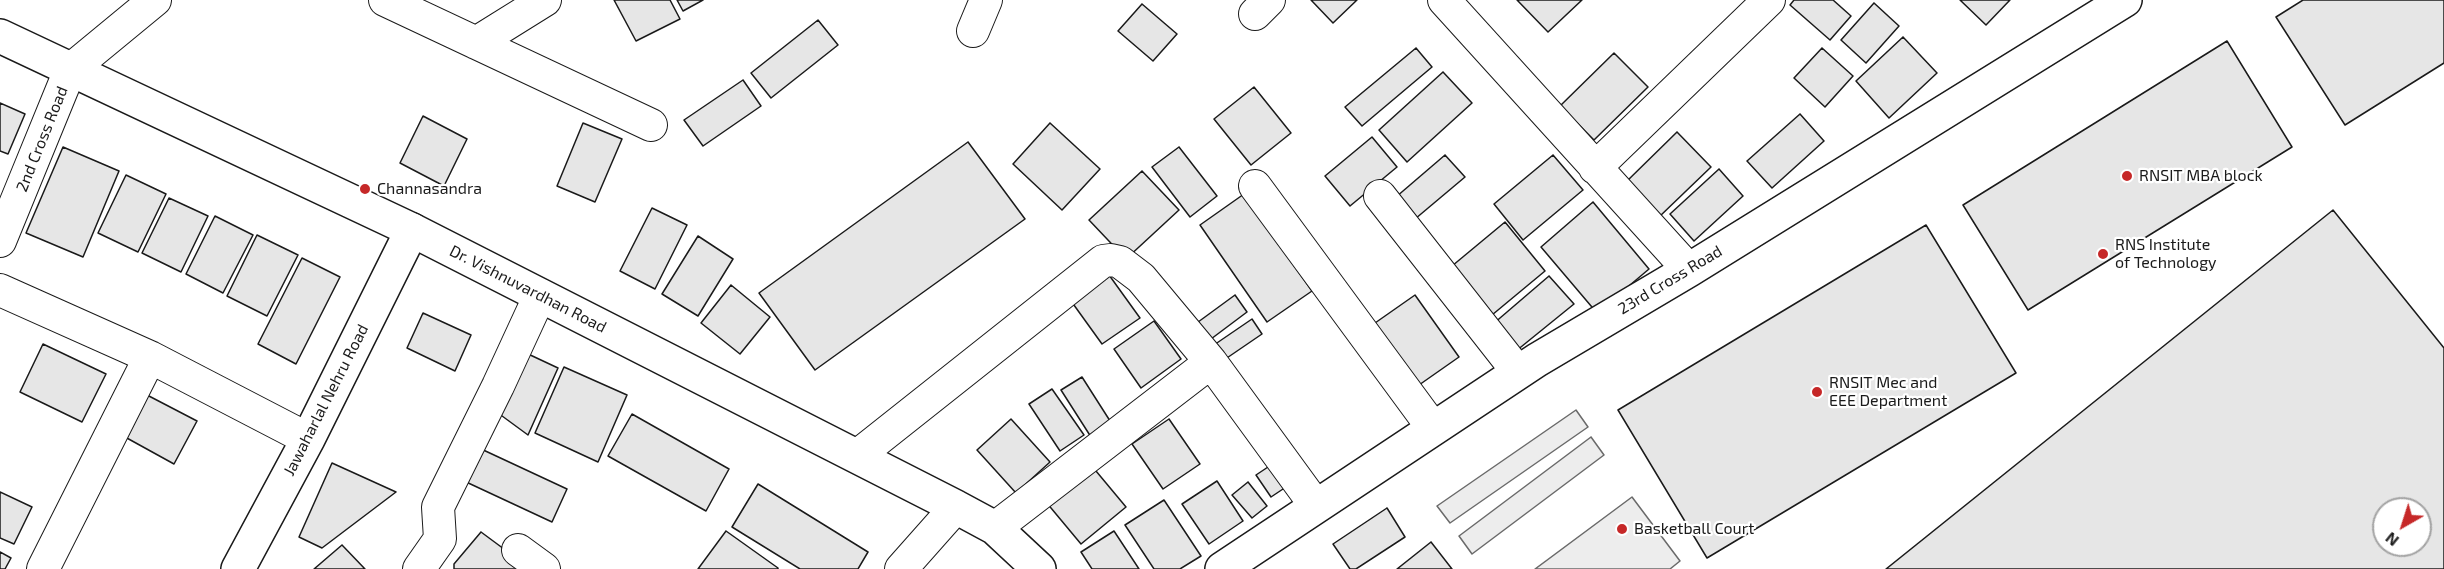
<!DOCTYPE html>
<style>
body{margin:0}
#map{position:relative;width:2444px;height:569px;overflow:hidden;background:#fff;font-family:"Exo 2",sans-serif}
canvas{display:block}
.north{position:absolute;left:2372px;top:497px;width:60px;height:60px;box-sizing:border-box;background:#fff;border:2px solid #a3a3a3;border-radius:50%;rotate:219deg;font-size:16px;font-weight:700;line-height:24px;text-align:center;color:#1a1a1a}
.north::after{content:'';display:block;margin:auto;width:21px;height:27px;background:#c62828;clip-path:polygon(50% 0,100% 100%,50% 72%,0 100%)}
</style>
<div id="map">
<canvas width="2444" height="569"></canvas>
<div class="north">N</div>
</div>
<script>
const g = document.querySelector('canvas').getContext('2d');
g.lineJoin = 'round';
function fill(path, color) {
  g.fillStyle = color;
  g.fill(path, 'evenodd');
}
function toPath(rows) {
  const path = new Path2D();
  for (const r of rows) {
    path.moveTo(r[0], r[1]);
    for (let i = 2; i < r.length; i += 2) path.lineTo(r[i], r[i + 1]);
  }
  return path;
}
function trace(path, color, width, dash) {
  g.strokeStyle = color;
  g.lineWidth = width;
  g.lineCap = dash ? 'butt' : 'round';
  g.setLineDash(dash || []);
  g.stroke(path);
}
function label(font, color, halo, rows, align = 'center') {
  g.font = font + ' "Exo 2",sans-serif';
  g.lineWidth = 4.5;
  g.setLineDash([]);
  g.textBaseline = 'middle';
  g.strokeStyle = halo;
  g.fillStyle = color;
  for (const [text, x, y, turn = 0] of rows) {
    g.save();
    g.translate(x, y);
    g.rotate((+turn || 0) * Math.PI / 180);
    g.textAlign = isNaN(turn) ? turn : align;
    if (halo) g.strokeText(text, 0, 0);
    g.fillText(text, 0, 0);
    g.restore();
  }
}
const built = toPath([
 [1576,410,1588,427,1450,523,1437,506,1576,410],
 [1591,437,1604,455,1472,554,1459,536,1591,437],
 [1632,497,1680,561,1670,569,1535,569,1632,497]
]);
const building = toPath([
 [614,0,670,0,680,19,636,41,614,0],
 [677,0,703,0,683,11,677,0],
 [1311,0,1357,0,1333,23,1311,0],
 [1517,0,1582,0,1548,32,1517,0],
 [1794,0,1833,0,1851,16,1830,40,1790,5,1794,0],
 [1960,0,2010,0,1986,25,1960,0],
 [2303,0,2444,0,2444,63,2345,125,2276,17,2303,0],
 [1874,3,1899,26,1866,63,1841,40,1874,3],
 [1142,4,1177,34,1153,61,1118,31,1142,4],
 [818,20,838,45,771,98,751,73,818,20],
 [1903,37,1937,73,1889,118,1856,81,1903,37],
 [2227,41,2292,147,2028,310,1963,205,2227,41],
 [1416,48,1432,67,1362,126,1345,107,1416,48],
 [1822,48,1853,76,1825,107,1794,78,1822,48],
 [1614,53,1648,87,1594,140,1560,106,1614,53],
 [1443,72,1472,103,1407,162,1379,130,1443,72],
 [743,80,761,106,703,146,684,120,743,80],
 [1254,87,1291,133,1251,165,1214,119,1254,87],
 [0,103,25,114,8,154,0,151,0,103],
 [1800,114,1824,141,1772,188,1747,161,1800,114],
 [423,116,467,139,444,186,400,163,423,116],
 [583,123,622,139,595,202,557,186,583,123],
 [1050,123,1100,169,1062,210,1013,164,1050,123],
 [1677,132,1711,167,1659,217,1625,183,1677,132],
 [1372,137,1397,167,1350,206,1325,176,1372,137],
 [968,142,1025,219,815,370,759,293,968,142],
 [63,147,119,171,83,257,26,233,63,147],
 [1179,147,1217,196,1190,217,1152,167,1179,147],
 [1445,155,1465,177,1415,219,1396,197,1445,155],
 [1553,155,1583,190,1523,240,1494,204,1553,155],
 [1719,169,1743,196,1694,241,1670,214,1719,169],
 [1142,171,1179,210,1126,259,1089,220,1142,171],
 [126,175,166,194,138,252,98,233,126,175],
 [1244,194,1312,291,1267,322,1200,225,1244,194],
 [169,198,208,216,181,272,142,253,169,198],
 [1593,202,1649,269,1597,313,1541,247,1593,202],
 [652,208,687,225,655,289,620,271,652,208],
 [2333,210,2444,348,2444,569,1886,569,2333,210],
 [2384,509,2420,509,2420,545,2384,545,2384,509],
 [215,216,253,235,223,293,186,274,215,216],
 [1505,222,1545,271,1492,315,1452,266,1505,222],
 [1926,225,2016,373,1707,558,1618,410,1926,225],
 [257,235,298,255,267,316,227,296,257,235],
 [698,236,733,259,698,316,662,294,698,236],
 [302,258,340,277,296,364,258,344,302,258],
 [1104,268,1140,318,1102,344,1066,294,1104,268],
 [1549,276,1574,304,1516,351,1493,324,1549,276],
 [731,285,770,317,740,354,701,323,731,285],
 [1235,295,1247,312,1207,342,1194,325,1235,295],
 [1415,295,1459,357,1409,392,1365,330,1415,295],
 [423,313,471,335,455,371,407,348,423,313],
 [1252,319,1262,334,1221,362,1211,347,1252,319],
 [1154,321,1181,359,1141,388,1114,349,1154,321],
 [43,344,106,374,82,422,20,392,43,344],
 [526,353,558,368,528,435,498,413,526,353],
 [564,367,627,395,598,462,535,433,564,367],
 [1082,377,1112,424,1091,437,1061,390,1082,377],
 [1052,389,1084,435,1060,451,1029,404,1052,389],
 [147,395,197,421,174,464,125,437,147,395],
 [632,414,729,469,706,511,608,456,632,414],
 [1011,419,1050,462,1016,493,977,450,1011,419],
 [1169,419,1200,464,1163,489,1132,444,1169,419],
 [479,448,567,489,552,522,464,481,479,448],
 [332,463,396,492,322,548,299,537,332,463],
 [1274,463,1289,485,1271,497,1256,475,1274,463],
 [1091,465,1126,507,1081,544,1046,502,1091,465],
 [1217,481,1243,521,1209,544,1182,504,1217,481],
 [1248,482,1267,506,1252,518,1232,495,1248,482],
 [758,484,868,552,858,569,800,569,732,527,758,484],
 [0,492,32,507,14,544,0,538,0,492],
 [1164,500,1201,556,1180,569,1154,569,1125,525,1164,500],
 [1387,508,1405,537,1356,569,1350,569,1333,544,1387,508],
 [726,531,778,568,778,569,698,569,726,531],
 [1114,531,1139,569,1092,569,1081,552,1114,531],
 [481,532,531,569,454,569,454,564,481,532],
 [1431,542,1452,569,1397,569,1431,542],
 [342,545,365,569,314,569,342,545],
 [0,552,11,558,5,569,0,569,0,552]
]);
const minor = toPath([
 [385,0,651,125],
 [1444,0,1689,270],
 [1255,14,1269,0],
 [973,31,986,0],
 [476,43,545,0],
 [1595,168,1769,0],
 [1255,186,1433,428],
 [1380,196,1518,372],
 [0,241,70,70,155,0],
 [0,290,150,357,308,439],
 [857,456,1103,261,1111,260,1120,262,1141,278,1211,362,1316,506],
 [995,528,1211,362],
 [518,550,544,569],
 [43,569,150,357],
 [419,569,440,539,438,507,498,386,540,295],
 [901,569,956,507]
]);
const tertiary = toPath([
 [238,569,308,439,412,230],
 [1222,569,1537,360,1689,270,2125,0]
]);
const secondary = toPath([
 [0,36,412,230,956,507,995,528,1039,569]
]);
const markers = [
 [2127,176,6,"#c62828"],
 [365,189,6,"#c62828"],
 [2103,254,6,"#c62828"],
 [1817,392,6,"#c62828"],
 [1622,529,6,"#c62828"]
];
const streetNames = [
 ["2nd Cross Road",42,139,-68],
 ["23rd Cross Road",1670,280,-31],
 ["Dr. Vishnuvardhan Road",528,289,27],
 ["Jawaharlal Nehru Road",326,400,-63]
];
const poiNames = [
 ["RNSIT MBA block",2139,176],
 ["Channasandra",377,189],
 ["RNS Institute",2115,245],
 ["of Technology",2115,263],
 ["RNSIT Mec and",1829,383],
 ["EEE Department",1829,401],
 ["Basketball Court",1634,529]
];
fill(built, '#ededed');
trace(built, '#6a6a6a', 1.5);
fill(building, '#e6e6e6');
trace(building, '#1a1a1a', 1.5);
trace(minor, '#1a1a1a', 34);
trace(tertiary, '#1a1a1a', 36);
trace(secondary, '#1a1a1a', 36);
trace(minor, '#fff', 32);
trace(tertiary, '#fff', 33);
trace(secondary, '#fff', 33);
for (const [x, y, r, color] of markers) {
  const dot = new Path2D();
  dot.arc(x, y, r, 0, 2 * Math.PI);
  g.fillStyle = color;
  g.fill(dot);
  trace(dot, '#fff', 2);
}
label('16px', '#1a1a1a', '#fff', streetNames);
label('16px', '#1a1a1a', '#fff', poiNames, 'left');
</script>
